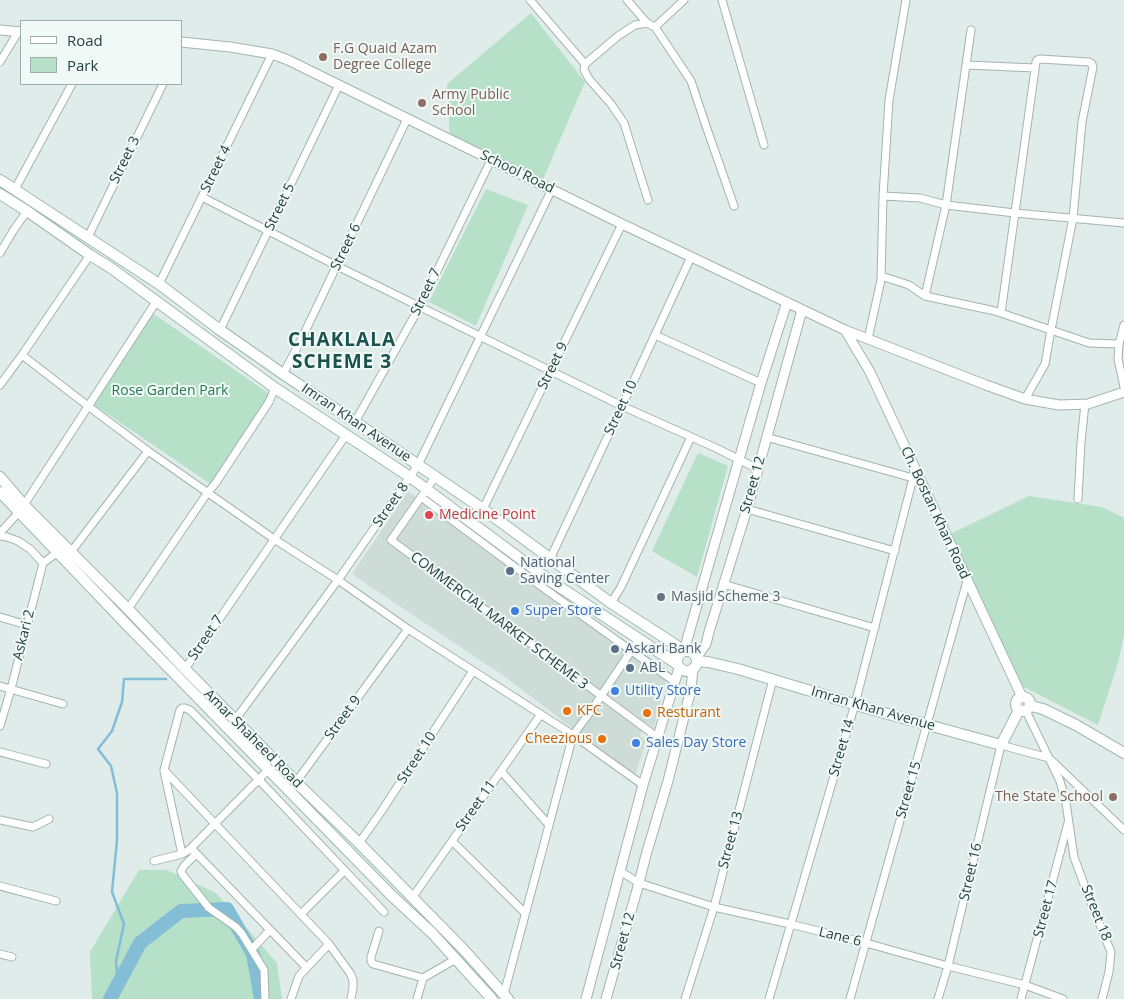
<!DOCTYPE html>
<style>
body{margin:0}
#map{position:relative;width:1124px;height:999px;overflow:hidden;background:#e0ece9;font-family:"Open Sans",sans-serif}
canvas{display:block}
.legend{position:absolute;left:20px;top:20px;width:162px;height:65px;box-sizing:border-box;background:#f1f9f6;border:1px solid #9daeab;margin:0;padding:6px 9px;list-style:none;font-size:15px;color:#1f3e3b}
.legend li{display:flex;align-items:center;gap:10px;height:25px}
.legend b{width:25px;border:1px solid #9daeab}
</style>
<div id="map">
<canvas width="1124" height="999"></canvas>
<ul class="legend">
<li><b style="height:6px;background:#fff"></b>Road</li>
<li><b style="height:14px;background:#b7e0c8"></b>Park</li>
</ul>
</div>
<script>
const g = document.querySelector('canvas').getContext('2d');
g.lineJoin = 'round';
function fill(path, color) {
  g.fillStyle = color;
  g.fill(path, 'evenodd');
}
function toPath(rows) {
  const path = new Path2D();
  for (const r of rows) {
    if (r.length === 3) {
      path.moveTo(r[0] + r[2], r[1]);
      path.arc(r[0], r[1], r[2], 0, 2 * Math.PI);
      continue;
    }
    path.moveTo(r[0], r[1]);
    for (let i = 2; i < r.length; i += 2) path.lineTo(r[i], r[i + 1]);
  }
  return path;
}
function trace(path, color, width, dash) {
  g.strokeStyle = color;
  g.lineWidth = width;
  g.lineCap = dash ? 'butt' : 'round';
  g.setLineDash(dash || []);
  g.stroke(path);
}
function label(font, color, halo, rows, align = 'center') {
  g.font = font + ' "Open Sans",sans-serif';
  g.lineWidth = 4;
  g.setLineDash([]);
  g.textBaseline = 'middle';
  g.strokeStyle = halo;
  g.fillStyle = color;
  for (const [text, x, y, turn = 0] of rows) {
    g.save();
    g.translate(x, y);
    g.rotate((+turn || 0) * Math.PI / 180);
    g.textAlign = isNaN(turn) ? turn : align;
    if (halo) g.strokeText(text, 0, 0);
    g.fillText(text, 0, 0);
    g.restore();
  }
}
const built = toPath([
 [408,491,668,671,654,728,645,722,640,736,646,741,635,776,508,679,352,574]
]);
const green = toPath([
 [531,13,585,82,541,184,450,140,447,84],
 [486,189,528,205,476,326,429,302],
 [151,312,274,397,212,485,93,404],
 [698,453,728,466,697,577,652,551],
 [1029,496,1102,507,1124,518,1124,635,1118,663,1098,725,1022,686,946,536],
 [139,870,167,870,216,893,277,963,282,999,92,999,90,952]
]);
const stream = toPath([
 [118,984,116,961,124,924,112,892,117,840,117,793,111,766,98,749,112,731,122,702,124,679,166,679]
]);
const river = toPath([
 [110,999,140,943,181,911,227,909,253,954,261,999]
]);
const minor = toPath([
 [530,0,585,64,584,70,589,79,611,104,624,123,648,200],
 [627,0,647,23],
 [722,0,764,145],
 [655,27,684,0],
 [0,62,18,32],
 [585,64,618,36,635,25,647,23,655,27,691,81,706,126,734,206],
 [966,65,1035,68],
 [15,189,72,84],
 [883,196,920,198,946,205,1015,213,1124,223],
 [202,197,337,266,622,406,716,448,758,469],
 [88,237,163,84],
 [0,253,13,231,27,211],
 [881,276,909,285,925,296,995,311,1089,343,1119,344],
 [159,284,272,54],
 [925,296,946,205,971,30],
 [1001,313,1036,62,1037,60,1040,59,1089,62,1092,64,1093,67,1082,122,1073,218,1051,330,1045,364,1025,399],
 [1124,325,1119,344,1118,359,1124,387],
 [220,330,339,85],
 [655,335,761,383],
 [868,339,881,280,883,196,889,100,906,0],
 [22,355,88,406,148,451,274,539,338,580,408,629,573,735,643,785],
 [283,374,300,342,407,119],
 [0,385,22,355,90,255],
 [355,422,420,306,491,160],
 [766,437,913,478],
 [435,477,391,540,657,737],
 [421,497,531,579,675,682],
 [1078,499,1081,442,1085,404],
 [24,505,156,302],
 [483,509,622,224],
 [747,509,895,551],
 [0,533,19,512],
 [0,536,7,537,18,541,30,549,43,563],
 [71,552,148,451],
 [550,559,622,406,691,257],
 [723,584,875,628],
 [611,603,621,587,691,437],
 [128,609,208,492,215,484,269,402,275,388],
 [0,617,27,625],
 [185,669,346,435],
 [0,686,63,704],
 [1026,711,1060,781,1066,803,1074,857,1088,895,1111,952,1109,972,1102,999],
 [235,720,338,580,418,465,552,189],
 [0,726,11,689,43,563,58,552],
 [0,752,46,764],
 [164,771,182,854],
 [501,771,549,825],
 [296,782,408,629],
 [0,820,33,827,49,819],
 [452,841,525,913],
 [359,843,381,812,473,671],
 [191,848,306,967],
 [196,854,184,866,181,871,182,874,209,908,236,927,242,934,264,970,265,999],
 [154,861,182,854,189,850,269,769],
 [620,871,639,883,714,907,790,924,866,943,948,966,1025,985,1063,999],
 [0,886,56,901],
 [412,898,541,714],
 [301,914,344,871],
 [379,931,371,957,371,961,373,964,423,978],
 [252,949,270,930],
 [0,954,12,957],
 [504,994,573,735,591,711,639,639],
 [291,999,299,976,329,944],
 [351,999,353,988,353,980,350,973,329,944,164,770,180,710,182,708,185,708,190,710,259,780,384,912],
 [417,999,423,978,456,959],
 [685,999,714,907,773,679],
 [769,999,855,704,913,478,914,467],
 [850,999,967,581],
 [938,999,948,966,1001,745,1049,758,1124,830],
 [1021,999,1068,823]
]);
const tertiary = toPath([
 [0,30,21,32],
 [181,42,230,47,272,54,288,60,622,224,845,330,986,385,1025,399,1059,405,1088,404,1124,392],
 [845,330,870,372,1022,697],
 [685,651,687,640,761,383,787,302],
 [696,658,706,644,709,632,747,509,802,310],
 [586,999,643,785,679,668],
 [606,999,639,883,646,855,668,781,691,689,693,668]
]);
const secondary = toPath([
 [0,180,159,284,220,330,283,374,355,422,483,509,611,603,685,651],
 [0,194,27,211,90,255,111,268,275,388,410,477,549,580,677,664],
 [0,477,24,505,128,609,185,669,302,788,359,843,464,950,508,999],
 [0,492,128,626,392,896,432,933,492,999],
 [687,661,10],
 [697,661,708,662,738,669,870,709,1001,745,1019,710],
 [1023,704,7],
 [1031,706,1043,709,1076,725,1124,753]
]);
const markers = [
 [323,57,5,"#8d6e63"],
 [422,103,5,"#8d6e63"],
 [429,515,5,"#e0444e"],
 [510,571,5,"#5c6f8a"],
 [661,597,5,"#6b7280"],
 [515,611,5,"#3f7fe0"],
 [615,649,5,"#5c6f8a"],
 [630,668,5,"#5c6f8a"],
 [615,691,5,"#3f7fe0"],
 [567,711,5,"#e8710a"],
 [647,713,5,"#e8710a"],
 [602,739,5,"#e8710a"],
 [636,743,5,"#3f7fe0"],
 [1113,797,5,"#8d6e63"]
];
const educationNames = [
 ["F.G Quaid Azam",333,49],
 ["Degree College",333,65],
 ["Army Public",432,95],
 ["School",432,111],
 ["The State School",1103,797,"right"]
];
const streetNames = [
 ["Street 3",125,160,-64],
 ["Street 4",216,169,-64],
 ["School Road",517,172,26],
 ["Street 5",280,207,-64],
 ["Street 6",346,247,-64],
 ["Street 7",426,292,-64],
 ["Street 9",553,366,-64],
 ["Street 10",621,408,-65],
 ["Imran Khan Avenue",356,423,34],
 ["Street 12",753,485,-74],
 ["Street 8",391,505,-55],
 ["Ch. Bostan Khan Road",935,513,65],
 ["COMMERCIAL MARKET SCHEME 3",499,621,37],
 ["Askari 2",24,635,-76],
 ["Street 7",206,638,-56],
 ["Imran Khan Avenue",873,709,16],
 ["Street 9",343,718,-54],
 ["Amar Shaheed Road",253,739,45],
 ["Street 14",842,748,-74],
 ["Street 10",417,758,-57],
 ["Street 15",909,790,-74],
 ["Street 11",476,806,-55],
 ["Street 13",731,840,-75],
 ["Street 16",971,872,-77],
 ["Street 17",1046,909,-75],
 ["Street 18",1096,913,68],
 ["Lane 6",840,937,14],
 ["Street 12",623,941,-75]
];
const parkNames = [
 ["Rose Garden Park",170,391]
];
const healthNames = [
 ["Medicine Point",439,515]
];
const serviceNames = [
 ["National",520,563],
 ["Saving Center",520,579],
 ["Askari Bank",625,649],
 ["ABL",640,668]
];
const worshipNames = [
 ["Masjid Scheme 3",671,597]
];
const shopNames = [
 ["Super Store",525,611],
 ["Utility Store",625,691],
 ["Sales Day Store",646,743]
];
const foodNames = [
 ["KFC",577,711],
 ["Resturant",657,713],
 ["Cheezious",592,739,"right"]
];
const districtNames = [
 ["CHAKLALA",342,341],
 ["SCHEME 3",342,363]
];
fill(built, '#cedcd8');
fill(green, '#b7e0c8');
trace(stream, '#83bdd6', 2.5);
trace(river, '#83bdd6', 14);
trace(minor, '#a2b4b1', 9);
trace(tertiary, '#a2b4b1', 11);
trace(secondary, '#9eb9b3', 12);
trace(minor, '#fff', 7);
trace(tertiary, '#fff', 9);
trace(secondary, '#fff', 10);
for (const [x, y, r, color] of markers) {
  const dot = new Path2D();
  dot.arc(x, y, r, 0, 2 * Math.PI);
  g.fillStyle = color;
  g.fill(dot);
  trace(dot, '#f1f9f6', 2);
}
label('14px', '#785e54', '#f1f9f6', educationNames, 'left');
label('14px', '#1f3e3b', '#f1f9f6', streetNames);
label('14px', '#267953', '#f1f9f6', parkNames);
label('14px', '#be3a42', '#f1f9f6', healthNames, 'left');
label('14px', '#4e5e75', '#f1f9f6', serviceNames, 'left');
label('14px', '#5b616d', '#f1f9f6', worshipNames, 'left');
label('14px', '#366cbe', '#f1f9f6', shopNames, 'left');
label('14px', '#c56008', '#f1f9f6', foodNames, 'left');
g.letterSpacing = '1px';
label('bold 19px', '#1a524d', '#f1f9f6', districtNames);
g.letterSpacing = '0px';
</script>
